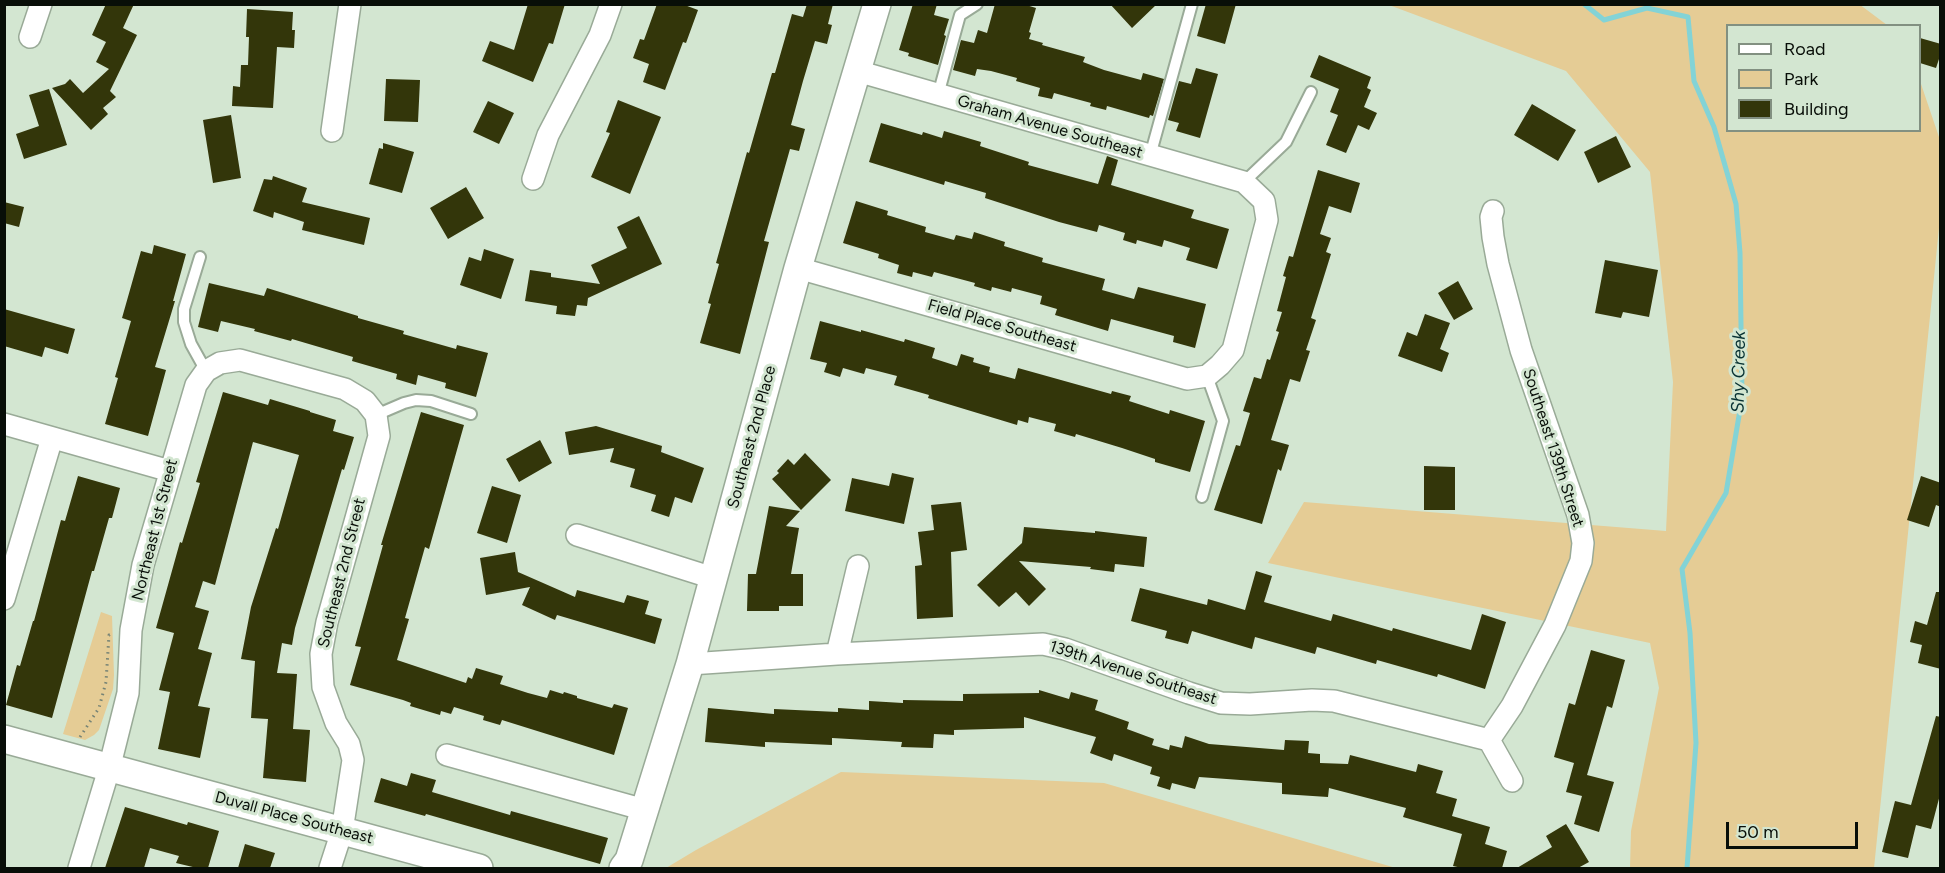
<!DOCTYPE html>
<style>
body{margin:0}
#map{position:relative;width:1945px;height:873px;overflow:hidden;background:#d3e6d1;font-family:Figtree,sans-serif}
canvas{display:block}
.frame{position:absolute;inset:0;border:6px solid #080e08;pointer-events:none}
.legend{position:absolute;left:1726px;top:24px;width:195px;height:108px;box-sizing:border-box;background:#d3e6d1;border:2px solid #829081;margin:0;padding:8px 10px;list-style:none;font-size:18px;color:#080e08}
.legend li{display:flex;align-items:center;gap:12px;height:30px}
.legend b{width:30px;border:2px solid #829081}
.scale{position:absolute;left:1726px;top:822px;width:132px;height:27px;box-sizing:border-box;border:3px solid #080e08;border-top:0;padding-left:8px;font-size:18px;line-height:21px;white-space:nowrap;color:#080e08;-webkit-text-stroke:4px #d3e6d1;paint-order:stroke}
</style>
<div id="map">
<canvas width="1945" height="873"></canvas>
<div class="frame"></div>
<ul class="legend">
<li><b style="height:8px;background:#fff"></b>Road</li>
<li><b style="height:16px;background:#e5cc95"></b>Park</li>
<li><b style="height:16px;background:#33360a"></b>Building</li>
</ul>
<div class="scale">50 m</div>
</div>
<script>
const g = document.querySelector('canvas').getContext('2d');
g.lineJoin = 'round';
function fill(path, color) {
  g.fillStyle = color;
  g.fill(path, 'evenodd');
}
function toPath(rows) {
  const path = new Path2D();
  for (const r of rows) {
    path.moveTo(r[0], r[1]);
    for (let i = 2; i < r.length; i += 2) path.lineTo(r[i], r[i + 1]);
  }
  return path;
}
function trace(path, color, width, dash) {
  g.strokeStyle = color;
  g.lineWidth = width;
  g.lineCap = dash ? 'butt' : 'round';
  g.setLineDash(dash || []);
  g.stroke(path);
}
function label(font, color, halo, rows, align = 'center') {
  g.font = font + ' Figtree,sans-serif';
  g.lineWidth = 6;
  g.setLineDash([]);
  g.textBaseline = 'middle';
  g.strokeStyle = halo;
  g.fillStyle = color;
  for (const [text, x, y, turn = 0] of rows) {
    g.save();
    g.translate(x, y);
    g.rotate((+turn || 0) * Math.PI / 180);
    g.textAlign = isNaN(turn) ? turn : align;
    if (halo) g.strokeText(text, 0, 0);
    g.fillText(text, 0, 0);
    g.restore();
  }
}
const green = toPath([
 [1859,4,1887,25,1728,26,1728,130,1920,130,1920,81,1940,140,1940,218,1874,868,1630,868,1631,831,1659,688,1650,643,1268,563,1304,502,1666,531,1673,382,1650,172,1566,71,1389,5],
 [101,612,112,616,114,675,113,689,99,730,94,735,85,740,63,734],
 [841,772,1104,783,1396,868,666,868,696,850]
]);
const stream = toPath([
 [1584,4,1604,20,1647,8,1688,17,1694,81,1714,127,1736,204,1740,253,1742,398,1726,493,1682,569,1690,633,1696,743,1687,868]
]);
const building = toPath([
 [106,4,134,4,123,28,137,35,110,91,116,97,103,108,108,114,91,130,52,88,65,84,70,79,83,93,109,69,96,62,106,42,92,35],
 [528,4,565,4,553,44,549,43,533,82,482,61,490,41,514,50],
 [657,4,682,4,698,10,686,43,683,42,665,90,643,82,649,64,633,58,640,39,644,40],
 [807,4,833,4,828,24,832,25,827,44,815,41,803,81,791,125,805,129,799,151,790,149,764,241,769,242,740,354,700,343,711,304,708,303,719,264,716,263,747,152,749,153,772,73,775,73,792,14,803,17],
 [913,4,937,4,934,15,949,19,944,35,946,36,938,65,908,56,909,53,899,50],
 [995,4,1023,4,1036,8,1029,32,1031,33,1029,39,1043,43,1042,45,1085,57,1083,62,1104,70,1141,80,1143,73,1164,79,1153,116,1150,115,1149,118,1107,106,1106,110,1090,106,1091,103,1054,93,1052,99,1038,96,1040,88,1016,81,1017,78,991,71,977,69,975,76,953,70,961,40,974,43,978,30,987,33],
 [1110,4,1157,4,1132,28],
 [1206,4,1236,4,1225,44,1197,36],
 [247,9,293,12,292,30,295,30,294,48,277,47,273,108,232,106,233,86,240,87,241,65,248,65,249,37,246,37],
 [1920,38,1941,44,1941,53,1936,68,1920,63],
 [1319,55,1371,77,1367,88,1371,90,1364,107,1377,113,1369,130,1358,125,1346,153,1326,145,1338,115,1330,112,1339,89,1310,77],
 [1196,68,1218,74,1200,138,1176,131,1179,123,1168,120,1179,81,1191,84],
 [386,79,420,80,418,122,384,121],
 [49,89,67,145,24,159,16,134,39,126,29,95],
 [618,100,661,117,630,194,591,177,610,133,606,132],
 [488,101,514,113,499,144,473,132],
 [1532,104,1576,130,1558,161,1514,135],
 [231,115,241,178,213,183,203,120],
 [881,123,922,135,923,132,942,138,944,131,981,142,980,146,1029,162,1028,165,1098,184,1107,156,1118,160,1111,185,1194,210,1191,218,1229,229,1217,269,1186,260,1190,248,1164,240,1162,247,1137,240,1136,244,1123,240,1125,233,1099,225,1097,232,1059,222,985,198,986,193,945,181,944,185,869,162],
 [1616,136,1631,167,1598,183,1584,152],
 [383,143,414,152,402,193,369,184,379,148,383,149],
 [1318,170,1360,183,1351,213,1329,206,1320,234,1331,238,1326,252,1331,254,1311,318,1316,320,1306,350,1310,351,1300,382,1290,379,1271,440,1289,445,1281,471,1278,469,1262,524,1214,510,1236,445,1240,446,1250,413,1243,411,1254,377,1261,379,1267,359,1270,360,1279,332,1276,331,1282,312,1277,311,1286,277,1283,276,1289,256,1293,257],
 [273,176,307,188,302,202,370,218,364,245,302,230,304,222,274,212,273,218,253,211,264,179,272,180],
 [466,187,484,218,448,239,430,208],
 [856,201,888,211,887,215,926,227,925,232,954,240,956,235,972,239,974,232,1005,242,1004,246,1043,258,1042,262,1105,279,1102,290,1134,299,1138,287,1206,304,1195,348,1173,342,1174,336,1111,319,1108,331,1055,315,1057,309,1040,304,1042,296,1012,288,1011,292,992,287,991,291,974,286,975,283,934,272,932,277,913,272,912,277,897,273,899,265,878,258,879,254,843,243],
 [4,202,24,207,19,227,4,223],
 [639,216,662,264,588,298,587,306,577,305,575,316,556,314,557,306,525,301,530,270,551,273,551,277,600,284,591,265,627,248,617,227],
 [154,245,186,254,173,301,175,301,155,367,166,370,148,436,105,424,118,378,115,377,131,321,122,318,141,251,152,254],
 [484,249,514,259,501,299,460,285,469,257,481,261],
 [1605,260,1658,270,1649,317,1623,312,1621,318,1595,313],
 [1458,281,1473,309,1454,320,1438,293],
 [209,283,264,296,267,288,358,316,358,318,404,331,403,334,456,349,457,345,488,353,476,397,445,388,446,383,418,375,416,385,396,379,397,374,352,361,353,357,292,339,291,341,254,331,255,329,221,321,218,332,198,327],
 [4,309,75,329,68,354,45,347,42,357,4,346],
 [1425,314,1450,323,1440,349,1449,353,1442,372,1398,356,1407,332,1417,336],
 [820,321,861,332,861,330,904,342,905,339,935,348,932,358,957,366,961,354,974,358,973,362,990,367,989,372,1015,379,1018,368,1111,394,1112,391,1131,396,1129,401,1169,414,1170,410,1205,421,1190,472,1155,462,1155,459,1122,448,1076,434,1075,437,1054,431,1056,424,1029,417,1028,423,1018,420,1017,425,928,398,929,395,894,385,897,376,866,368,864,374,843,368,840,377,824,372,827,363,810,359],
 [223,392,268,405,270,399,310,411,310,412,336,420,333,431,354,437,344,470,342,469,295,628,292,645,282,643,277,673,297,674,293,729,310,730,306,782,263,778,268,719,251,718,255,661,241,659,251,607,276,528,278,529,299,455,253,442,215,585,203,581,195,607,209,611,198,649,212,653,198,706,210,708,200,758,158,749,170,692,159,690,174,633,156,628,180,542,182,543,200,483,196,482],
 [421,412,464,425,429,549,425,547,405,618,409,619,397,660,466,683,468,677,472,679,476,668,503,676,500,684,528,693,547,698,550,690,563,694,564,692,577,696,577,698,612,708,614,704,628,708,614,755,502,720,500,725,483,720,484,716,454,707,451,714,441,711,440,715,410,706,411,703,403,700,350,685,361,647,355,646,383,545,381,545],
 [596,426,662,446,661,452,704,468,692,503,675,497,669,517,651,511,656,495,630,487,635,469,610,462,614,448,569,455,565,432],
 [540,440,552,463,519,482,506,459],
 [805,453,831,480,801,510,772,479,779,473,777,471,788,459,794,465],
 [1424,466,1455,467,1455,510,1424,510],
 [892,473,914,478,904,524,845,511,852,478,889,486],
 [78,476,120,488,112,518,109,518,94,571,92,571,52,718,6,705,17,665,20,666,33,621,34,621,61,520,65,521],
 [1921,476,1941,483,1941,507,1936,505,1929,527,1907,520],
 [492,486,521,495,507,543,477,533],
 [961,502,967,550,951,552,953,617,917,619,915,566,922,565,918,532,934,530,931,505],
 [769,506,800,511,786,526,799,528,791,574,803,574,803,606,779,606,779,611,747,611,748,574,756,574],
 [1024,527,1095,533,1095,531,1147,537,1144,567,1115,564,1114,572,1090,569,1091,567,1019,561,1046,589,1029,606,1016,592,999,607,977,585,1022,543],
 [515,552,518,572,575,597,577,590,624,603,627,595,649,601,645,614,662,619,655,644,557,615,555,620,522,605,530,587,486,595,480,558],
 [1256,571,1272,576,1264,602,1331,621,1333,614,1392,631,1393,628,1471,650,1482,614,1506,622,1485,689,1438,674,1437,677,1377,660,1376,664,1317,647,1315,654,1255,637,1252,649,1192,631,1188,644,1165,638,1167,631,1131,621,1140,588,1207,605,1208,599,1245,610],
 [1936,592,1941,592,1941,669,1918,663,1922,645,1910,642,1915,621,1927,625],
 [1591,650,1625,660,1612,708,1607,706,1587,775,1614,782,1599,832,1574,824,1582,796,1566,792,1574,763,1554,757,1569,703,1575,705],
 [1039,690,1069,699,1071,692,1098,700,1095,710,1129,722,1127,729,1154,739,1152,745,1169,750,1170,745,1182,748,1185,736,1209,744,1284,750,1285,740,1309,741,1308,753,1320,754,1320,763,1348,764,1350,755,1416,772,1418,764,1443,771,1436,793,1457,799,1452,816,1490,827,1485,844,1507,851,1502,868,1462,868,1453,866,1462,834,1403,817,1406,808,1329,788,1328,797,1282,794,1282,783,1199,777,1195,789,1172,783,1170,790,1157,786,1160,777,1150,774,1152,767,1114,754,1112,761,1090,753,1096,737,1024,717,1024,728,954,730,954,735,934,734,933,748,901,747,902,742,832,738,832,745,765,742,765,747,705,742,708,708,774,714,774,709,838,712,838,708,869,710,869,701,903,703,903,700,963,701,963,694,1039,693],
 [1936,716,1941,717,1941,791,1931,829,1916,825,1908,858,1882,852,1895,801,1911,805],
 [411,773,436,780,432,792,510,815,511,811,608,838,600,864,426,814,425,816,374,802,381,778,407,786],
 [125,807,187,825,188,822,219,831,208,868,197,868,176,863,179,856,150,848,144,868,105,868],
 [1566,824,1589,862,1578,868,1517,868,1552,847,1546,836],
 [245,844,275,853,270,868,238,868]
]);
const path = toPath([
 [80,737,99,708,106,682,109,635,111,635]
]);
const service = toPath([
 [938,95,960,15,977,4],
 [1150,156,1192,4],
 [1244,182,1286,142,1311,92],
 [200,257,184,309,184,322,191,344,206,371],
 [376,415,404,403,416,400,431,401,471,414],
 [1202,497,1223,421,1207,376]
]);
const minor = toPath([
 [30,37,41,4],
 [332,131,350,4],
 [533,179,548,135,600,35,611,4],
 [798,268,1187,379,1207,376,1220,365,1233,350,1267,220,1264,201,1244,182,857,71],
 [4,424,170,471],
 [577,535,713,578],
 [4,599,52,438],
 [837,654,858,566],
 [690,664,837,654,1043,644,1065,649,1189,693,1221,703,1250,704,1312,700,1334,701,1489,740,1512,781],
 [1489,740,1512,706,1555,625,1581,561,1583,543,1578,515,1521,350,1498,264,1493,237,1491,217,1493,211],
 [447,755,645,810],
 [79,868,109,769,128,693,131,630,143,565,196,385,206,371,220,363,240,360,345,389,365,401,376,415,379,436,327,622,321,654,323,687,336,723,349,744,353,760,342,831,330,868]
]);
const tertiary = toPath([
 [4,739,479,868],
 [623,868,629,860,690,664,798,268,877,4]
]);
const streetNames = [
 ["Graham Avenue Southeast",1050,127,16],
 ["Field Place Southeast",1002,326,16],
 ["Southeast 2nd Place",752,437,-75],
 ["Southeast 139th Street",1553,448,72],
 ["Northeast 1st Street",155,530,-76],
 ["Southeast 2nd Street",342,573,-76],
 ["139th Avenue Southeast",1133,673,18],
 ["Duvall Place Southeast",294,818,15]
];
const waterNames = [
 ["Shy Creek",1739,372,-89]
];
fill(green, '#e5cc95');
trace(stream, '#83d3d6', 5);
fill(building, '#33360a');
trace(service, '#99aa97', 14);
trace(minor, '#99aa97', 24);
trace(tertiary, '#99aa97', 30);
trace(path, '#768375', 3, [1.5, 4.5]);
trace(service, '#fff', 10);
trace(minor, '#fff', 21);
trace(tertiary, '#fff', 27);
label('16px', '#080e08', '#d3e6d1', streetNames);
label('italic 18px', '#083132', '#d3e6d1', waterNames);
</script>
